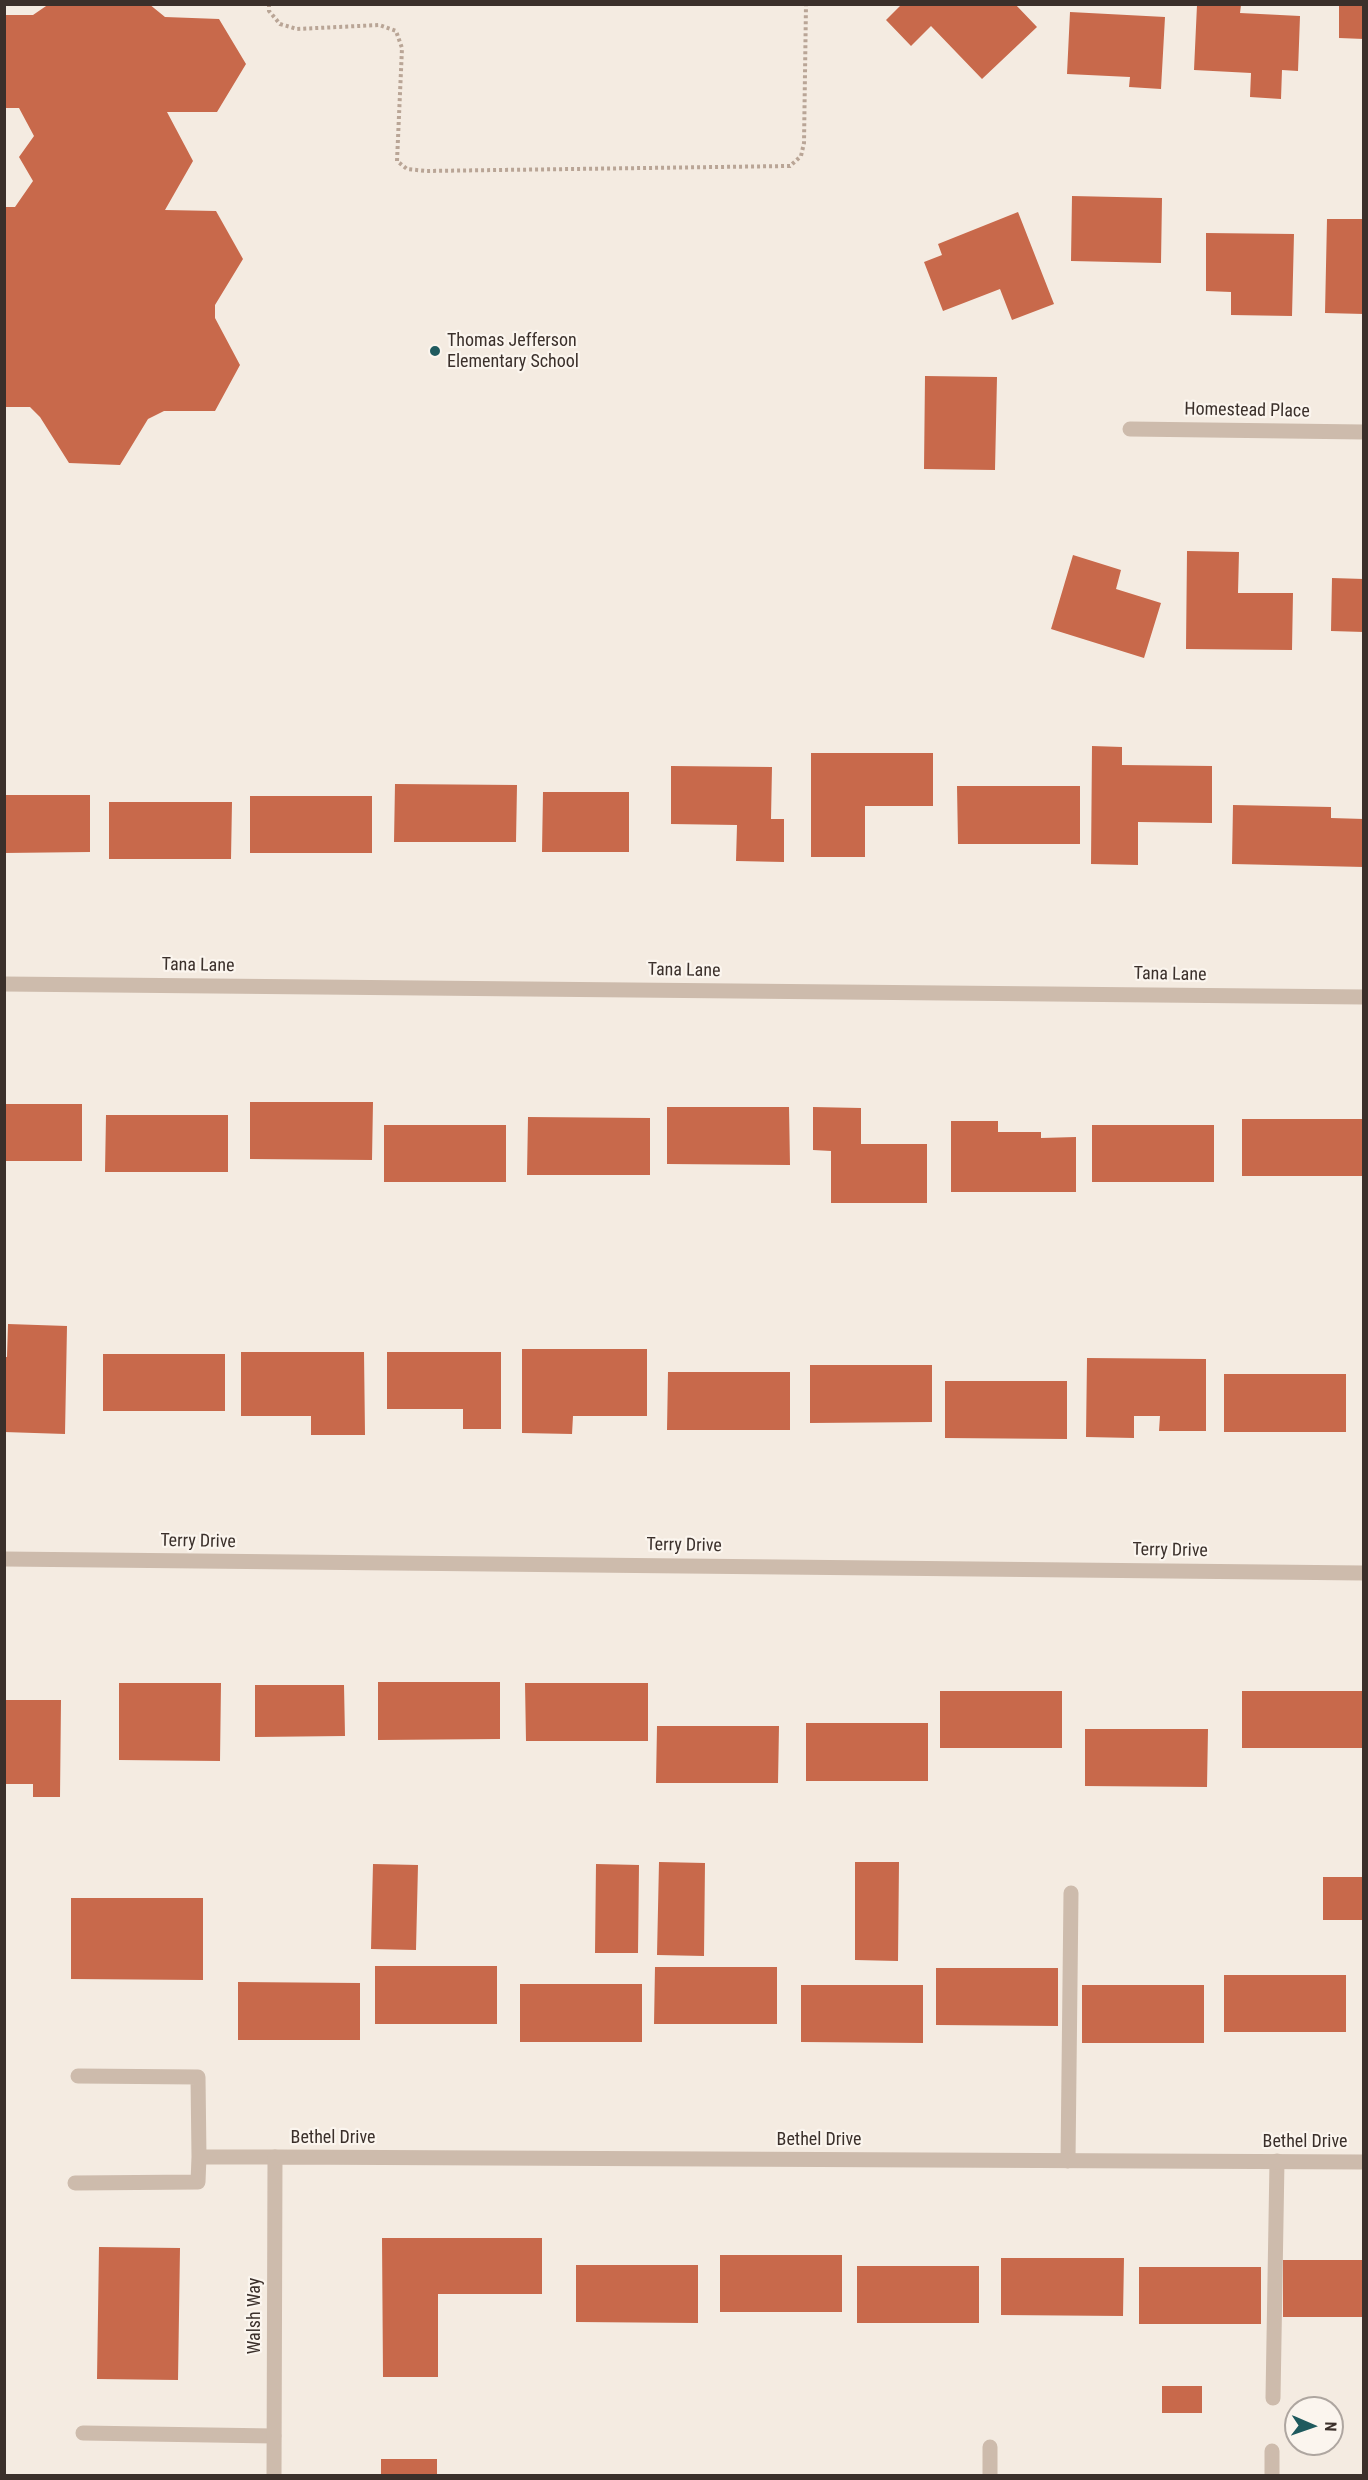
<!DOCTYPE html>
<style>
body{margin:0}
#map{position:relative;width:1368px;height:2480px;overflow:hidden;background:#f4ebe1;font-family:"Roboto Condensed",sans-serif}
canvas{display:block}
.frame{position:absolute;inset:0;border:6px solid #3b302b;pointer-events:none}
.north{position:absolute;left:1284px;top:2396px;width:60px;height:60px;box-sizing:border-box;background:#fbf5ee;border:2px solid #aea6a0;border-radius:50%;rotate:92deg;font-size:16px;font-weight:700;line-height:24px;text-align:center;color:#3b302b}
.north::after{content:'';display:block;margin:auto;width:21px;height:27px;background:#1f5a5e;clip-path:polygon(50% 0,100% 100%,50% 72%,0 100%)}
</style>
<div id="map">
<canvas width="1368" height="2480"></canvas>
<div class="frame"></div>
<div class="north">N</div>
</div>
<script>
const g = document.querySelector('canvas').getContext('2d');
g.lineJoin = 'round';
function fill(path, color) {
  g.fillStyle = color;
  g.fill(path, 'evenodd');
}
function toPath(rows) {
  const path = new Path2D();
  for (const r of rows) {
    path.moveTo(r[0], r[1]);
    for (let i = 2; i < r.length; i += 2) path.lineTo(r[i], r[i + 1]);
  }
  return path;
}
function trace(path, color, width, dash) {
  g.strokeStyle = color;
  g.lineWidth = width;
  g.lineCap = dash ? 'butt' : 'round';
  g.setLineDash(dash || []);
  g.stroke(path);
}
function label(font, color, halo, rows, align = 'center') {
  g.font = font + ' "Roboto Condensed",sans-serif';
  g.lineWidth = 4.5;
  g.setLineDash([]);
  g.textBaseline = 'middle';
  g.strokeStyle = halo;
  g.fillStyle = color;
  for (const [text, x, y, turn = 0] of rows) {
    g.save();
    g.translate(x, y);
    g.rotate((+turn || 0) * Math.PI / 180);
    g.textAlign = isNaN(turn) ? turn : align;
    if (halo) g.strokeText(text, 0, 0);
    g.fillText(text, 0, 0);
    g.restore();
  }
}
const building = toPath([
 [49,4,149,4,165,17,219,19,246,64,217,112,167,112,193,161,165,210,216,211,243,259,215,305,215,318,240,365,215,411,164,411,148,419,120,465,69,463,40,417,30,407,4,407,4,207,15,207,33,181,19,157,34,136,19,108,4,108,4,15,33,15],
 [902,4,1015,4,1037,27,982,79,931,26,911,46,886,20],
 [1339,4,1364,4,1364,39,1339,38],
 [1197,5,1241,5,1240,13,1300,16,1298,71,1282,70,1281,99,1250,97,1251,73,1194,70],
 [1070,12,1165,17,1161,89,1129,87,1130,77,1067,74],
 [1072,196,1162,198,1161,263,1071,261],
 [1018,212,1054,304,1012,320,1000,289,943,311,924,262,942,255,938,244],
 [1327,219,1364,219,1364,314,1325,313],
 [1206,233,1294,234,1292,316,1231,315,1231,292,1206,291],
 [925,376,997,377,995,470,924,469],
 [1187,551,1239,552,1238,593,1293,593,1292,650,1186,649],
 [1073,555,1121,570,1116,589,1161,603,1144,658,1051,629],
 [1332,578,1364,579,1364,632,1331,631],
 [1092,746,1122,747,1122,765,1212,766,1212,823,1138,822,1138,865,1091,864],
 [811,753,933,753,933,806,865,806,865,857,811,857],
 [671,766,772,767,771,819,784,819,784,862,736,861,737,825,671,824],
 [395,784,517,785,516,842,394,842],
 [957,786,1080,786,1080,844,958,844],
 [543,792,629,792,629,852,542,852],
 [4,795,90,795,90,852,4,853],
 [250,796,372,796,372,853,250,853],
 [109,802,232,802,231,859,109,859],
 [1233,805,1331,807,1331,818,1364,819,1364,867,1232,864],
 [250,1102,373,1102,372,1160,250,1159],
 [4,1104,82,1104,82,1161,4,1161],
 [667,1107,789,1107,790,1165,667,1164],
 [813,1107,861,1108,861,1144,927,1144,927,1203,831,1203,831,1151,813,1150],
 [106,1115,228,1115,228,1172,105,1172],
 [528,1117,650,1118,650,1175,527,1175],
 [1242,1119,1364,1119,1364,1176,1242,1176],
 [951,1121,998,1121,998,1132,1041,1132,1041,1138,1076,1137,1076,1192,951,1192],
 [384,1125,506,1125,506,1182,384,1182],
 [1092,1125,1214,1125,1214,1182,1092,1182],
 [8,1324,67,1326,65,1434,4,1432,4,1357,7,1357],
 [522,1349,647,1349,647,1416,573,1416,572,1434,522,1433],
 [241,1352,364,1352,365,1435,311,1435,311,1416,241,1416],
 [387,1352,501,1352,501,1429,463,1429,463,1409,387,1409],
 [103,1354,225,1354,225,1411,103,1411],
 [1087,1358,1206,1359,1206,1431,1159,1431,1160,1416,1134,1416,1134,1438,1086,1437],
 [810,1365,932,1365,932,1422,810,1423],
 [668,1372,790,1372,790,1430,667,1430],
 [1224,1374,1346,1374,1346,1432,1224,1432],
 [945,1381,1067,1381,1067,1439,945,1438],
 [378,1682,500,1682,500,1739,378,1740],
 [119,1683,221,1683,220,1761,119,1760],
 [525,1683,648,1683,648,1741,526,1741],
 [255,1685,344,1685,345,1736,255,1737],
 [940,1691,1062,1691,1062,1748,940,1748],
 [1242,1691,1364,1691,1364,1748,1242,1748],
 [4,1700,61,1700,60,1797,33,1797,33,1784,4,1784],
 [806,1723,928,1723,928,1781,806,1781],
 [657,1726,779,1726,778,1783,656,1783],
 [1085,1729,1208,1729,1207,1787,1085,1786],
 [659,1862,705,1863,704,1956,657,1955],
 [855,1862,899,1862,898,1961,855,1960],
 [373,1864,418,1865,416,1950,371,1949],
 [596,1864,639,1865,638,1953,595,1953],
 [1323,1877,1364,1877,1364,1920,1323,1920],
 [71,1898,203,1898,203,1980,71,1979],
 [375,1966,497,1966,497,2024,375,2024],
 [655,1967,777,1967,777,2024,654,2024],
 [936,1968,1058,1968,1058,2026,936,2025],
 [1224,1975,1346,1975,1346,2032,1224,2032],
 [238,1982,360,1983,360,2040,238,2040],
 [520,1984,642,1984,642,2042,520,2042],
 [801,1985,923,1985,923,2043,801,2042],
 [1082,1985,1204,1985,1204,2043,1082,2043],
 [382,2238,542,2238,542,2294,438,2294,438,2377,383,2377],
 [99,2247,180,2248,178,2380,97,2379],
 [720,2255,842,2255,842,2312,720,2312],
 [1001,2258,1124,2258,1123,2316,1001,2315],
 [1283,2260,1364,2260,1364,2317,1283,2317],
 [576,2265,698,2265,698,2323,576,2322],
 [857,2266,979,2266,979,2323,857,2323],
 [1139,2267,1261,2267,1261,2324,1139,2324],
 [1162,2386,1202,2386,1202,2413,1162,2413],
 [381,2459,437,2459,437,2476,381,2476]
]);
const path = toPath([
 [269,4,269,11,280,24,297,29,379,25,396,31,402,48,397,161,407,169,426,171,790,166,801,156,804,143,806,4]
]);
const lane = toPath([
 [78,2076,198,2077,199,2157,275,2157],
 [1068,2161,1071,1893],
 [75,2183,198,2182,199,2157],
 [1273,2398,1277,2161],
 [83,2433,274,2436],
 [990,2476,990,2447],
 [1272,2476,1272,2451]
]);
const street = toPath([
 [1130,429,1364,432],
 [4,984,1364,997],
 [4,1559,1364,1573],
 [274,2476,275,2157,1364,2162]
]);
const markers = [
 [435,351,6,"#1f5a5e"]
];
const poiNames = [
 ["Thomas Jefferson",447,341],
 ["Elementary School",447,362]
];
const streetNames = [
 ["Homestead Place",1247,411,1],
 ["Tana Lane",198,966,1],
 ["Tana Lane",684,971,1],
 ["Tana Lane",1170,975,1],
 ["Terry Drive",198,1542,1],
 ["Terry Drive",684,1546,1],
 ["Terry Drive",1170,1551,1],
 ["Bethel Drive",333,2138],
 ["Bethel Drive",819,2140],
 ["Bethel Drive",1305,2142],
 ["Walsh Way",255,2316,-90]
];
fill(building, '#c8694b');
trace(path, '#b9a596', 4, [3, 3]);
trace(lane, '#cdbbac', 15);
trace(street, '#cdbbac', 15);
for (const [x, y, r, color] of markers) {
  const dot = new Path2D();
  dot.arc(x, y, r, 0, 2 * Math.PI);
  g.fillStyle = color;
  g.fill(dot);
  trace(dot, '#fbf5ee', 2);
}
label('18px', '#3b302b', '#fbf5ee', poiNames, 'left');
label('18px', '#3b302b', '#fbf5ee', streetNames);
</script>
